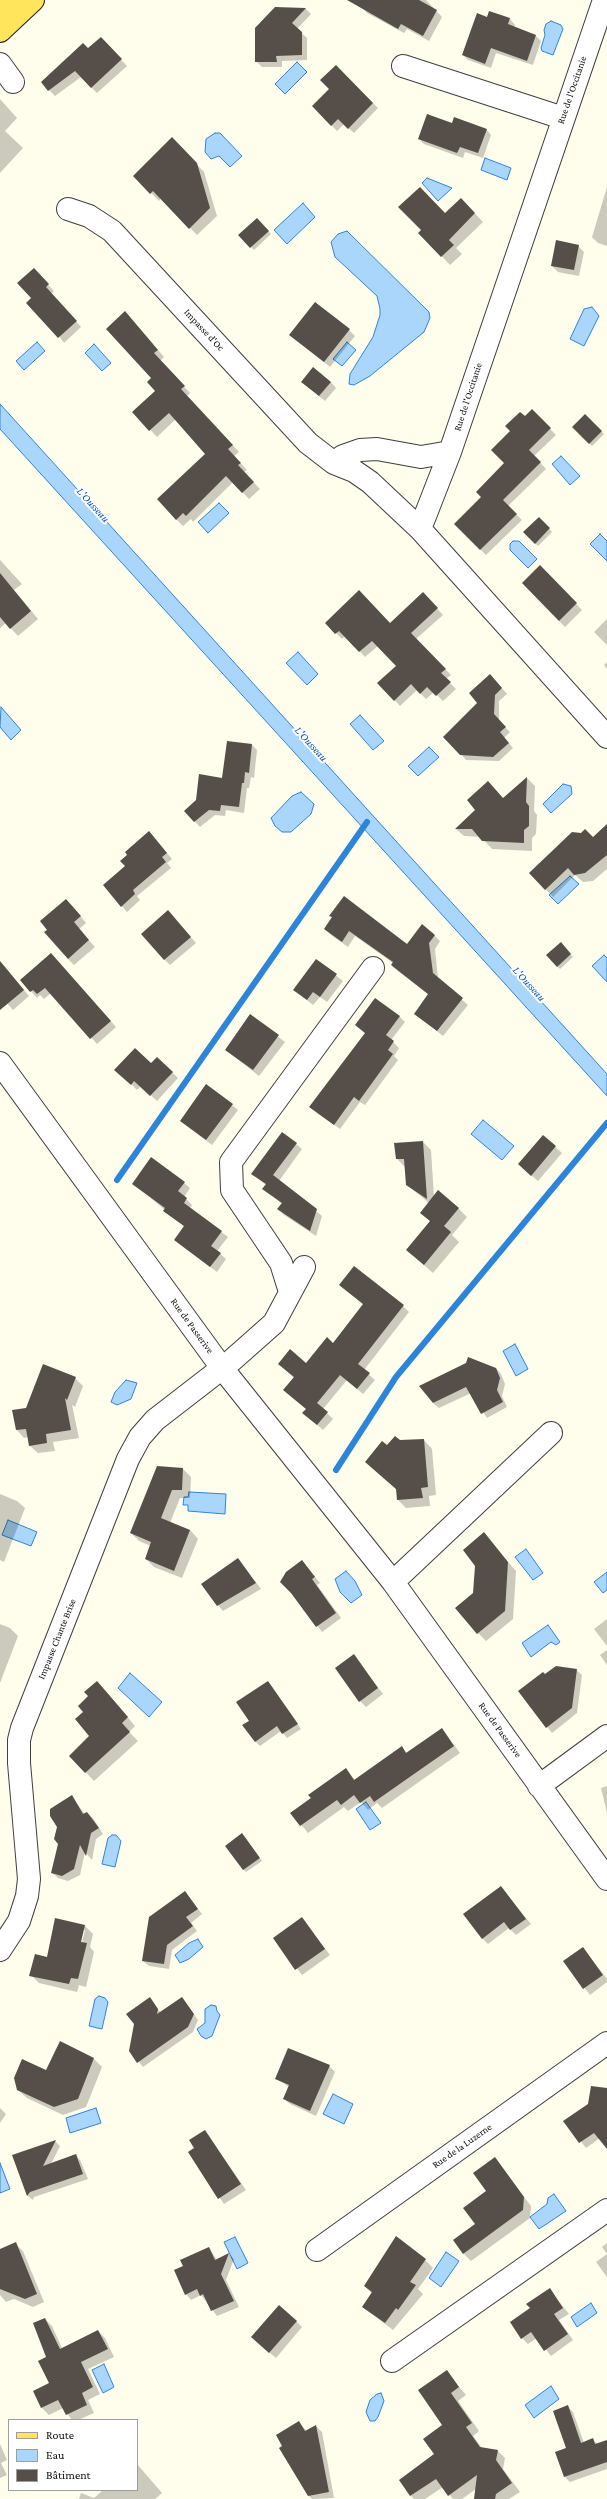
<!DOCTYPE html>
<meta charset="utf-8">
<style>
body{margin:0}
#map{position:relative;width:607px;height:2499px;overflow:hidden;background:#fffdeb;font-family:"Crimson Pro",serif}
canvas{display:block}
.legend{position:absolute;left:8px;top:2419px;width:130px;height:72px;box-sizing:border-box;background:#fff;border:1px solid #9e9e9e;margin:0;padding:5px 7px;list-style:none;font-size:12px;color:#0c0c0c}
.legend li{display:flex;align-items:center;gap:8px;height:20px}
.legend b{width:20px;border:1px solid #9e9e9e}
</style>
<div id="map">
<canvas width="607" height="2499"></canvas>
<ul class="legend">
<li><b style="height:5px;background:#ffe55b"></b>Route</li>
<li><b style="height:11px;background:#abd6fb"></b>Eau</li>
<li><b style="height:11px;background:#564e48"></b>Bâtiment</li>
</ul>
</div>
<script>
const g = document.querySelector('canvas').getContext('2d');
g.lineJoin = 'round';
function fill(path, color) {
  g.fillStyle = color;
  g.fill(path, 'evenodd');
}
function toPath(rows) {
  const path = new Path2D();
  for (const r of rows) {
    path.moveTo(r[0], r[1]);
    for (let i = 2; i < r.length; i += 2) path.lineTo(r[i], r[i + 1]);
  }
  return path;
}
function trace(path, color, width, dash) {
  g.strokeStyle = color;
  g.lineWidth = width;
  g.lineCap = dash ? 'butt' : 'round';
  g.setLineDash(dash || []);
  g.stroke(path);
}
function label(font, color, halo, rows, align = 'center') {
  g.font = font + ' "Crimson Pro",serif';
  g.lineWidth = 4;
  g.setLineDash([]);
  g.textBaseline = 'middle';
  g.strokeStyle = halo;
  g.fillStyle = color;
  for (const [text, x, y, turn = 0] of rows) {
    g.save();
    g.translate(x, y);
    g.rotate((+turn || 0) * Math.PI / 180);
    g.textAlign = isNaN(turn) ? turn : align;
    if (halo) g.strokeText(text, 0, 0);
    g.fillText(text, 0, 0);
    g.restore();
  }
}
const water = toPath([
 [551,21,561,25,563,29,553,55,542,51,541,48,545,35,544,30,546,24,551,21],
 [297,62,307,72,285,94,275,84,297,62],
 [215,133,220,133,242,156,230,167,219,156,211,159,205,152,206,139,215,133],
 [485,158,511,168,507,180,481,170,485,158],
 [427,178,452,188,438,201,422,183,427,178],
 [303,203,315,217,287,244,274,230,303,203],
 [347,231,429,312,430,318,424,332,370,376,354,385,349,384,350,374,373,337,380,315,380,309,377,296,335,257,331,242,338,234,347,231],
 [592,307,599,316,584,346,570,339,584,309,592,307],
 [37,342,45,351,24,370,16,361,37,342],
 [347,342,356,350,342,366,333,359,347,342],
 [94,344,111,363,102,371,85,353,94,344],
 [0,404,607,1074,607,1096,0,429,0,404],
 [561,456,580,476,570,485,552,464,561,456],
 [219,503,229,513,208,533,198,522,219,503],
 [600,534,607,541,607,561,590,544,600,534],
 [513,541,519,541,537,559,528,568,510,550,510,544,513,541],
 [298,652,318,674,307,685,286,663,298,652],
 [1,707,21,730,11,740,0,727,1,707],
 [360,715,384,741,373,750,350,724,360,715],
 [429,747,439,757,418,776,408,766,429,747],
 [563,784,571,786,572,794,551,813,543,804,563,784],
 [301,792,314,804,311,814,291,832,282,832,275,826,271,818,292,796,301,792],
 [570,876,579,884,558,904,549,895,570,876],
 [604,955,607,958,607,982,592,966,604,955],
 [483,1120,514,1146,502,1160,471,1134,483,1120],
 [515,1344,528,1369,516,1376,503,1351,515,1344],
 [126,1380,137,1383,131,1399,117,1405,111,1402,115,1392,126,1380],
 [189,1492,226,1494,225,1514,188,1511,188,1505,183,1505,184,1497,188,1497,189,1492],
 [8,1520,37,1532,31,1546,2,1535,8,1520],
 [526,1549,543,1573,533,1580,515,1557,526,1549],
 [346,1571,355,1581,362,1595,351,1603,340,1592,335,1579,346,1571],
 [607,1572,607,1590,603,1593,594,1582,607,1572],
 [548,1625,560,1642,556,1645,551,1642,531,1657,522,1643,548,1625],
 [130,1673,162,1702,149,1717,118,1688,130,1673],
 [366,1802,381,1823,370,1830,356,1809,366,1802],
 [112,1835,116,1835,121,1841,115,1867,102,1864,108,1838,112,1835],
 [198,1939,203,1947,189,1959,180,1963,175,1955,189,1943,198,1939],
 [99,1996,105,1998,108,2002,102,2029,89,2026,95,1999,99,1996],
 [211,2005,216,2006,217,2011,220,2015,212,2036,206,2039,201,2036,197,2029,205,2023,205,2009,211,2005],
 [333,2094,353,2104,344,2124,323,2114,333,2094],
 [96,2108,101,2123,70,2133,66,2118,96,2108],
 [0,2163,10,2189,0,2193,0,2163],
 [554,2194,566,2211,539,2229,530,2217,547,2204,548,2198,554,2194],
 [235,2237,248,2263,237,2269,224,2242,235,2237],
 [446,2252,459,2261,441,2287,429,2278,446,2252],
 [591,2303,597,2313,577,2327,571,2317,591,2303],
 [104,2364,114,2387,103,2393,92,2370,104,2364],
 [551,2386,559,2399,534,2418,525,2405,551,2386],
 [381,2393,384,2401,378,2417,375,2421,370,2421,366,2412,370,2400,377,2394,381,2393]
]);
const shadow = toPath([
 [366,0,426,0,442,17,429,41,407,29,404,33,367,13,362,7],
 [275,8,306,9,311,14,297,29,307,38,307,60,282,61,282,67,262,67,256,61],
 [490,12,510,19,515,25,514,27,536,36,541,41,533,65,496,53,491,68,468,60,463,55],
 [106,44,127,66,97,93,81,77,55,96,49,90,88,50],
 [336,66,378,108,354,133,344,124,337,131,313,106,330,89],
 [0,99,17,118,5,131,23,148,0,173],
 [452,124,486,129,491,135,483,158,465,152,463,158,424,144,419,139],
 [172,138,204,172,217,216,197,235,161,198,159,201,135,176],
 [607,187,607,246,598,243,592,237],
 [461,199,483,222,456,248,462,254,450,265,420,233,445,215],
 [257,219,271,234,254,250,240,235],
 [578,246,584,252,579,276,558,272,552,266],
 [39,275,54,291,51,294,81,327,64,343,32,298],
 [125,312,164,357,160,361,190,393,187,396,239,452,234,456,247,470,244,472,260,489,249,499,233,482,193,522,191,519,183,526,176,519,207,455,176,419,157,437,134,412,157,391],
 [349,330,355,336,330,367,290,335],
 [331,382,336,388,325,401,308,387],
 [532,410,556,435,534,456,546,469,508,506,522,520,486,555,455,524,482,497,506,463,525,418],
 [585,415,604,434,592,446,573,427],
 [539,518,552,532,538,546,525,532],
 [0,560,22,584,14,590,38,619,18,636,6,623,0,628],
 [540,566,582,610,565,627,523,583],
 [428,599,443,615,416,639,451,675,446,679,456,689,443,701,434,692,426,699,417,690,400,706,379,683,397,666,378,646,365,657,345,636,342,639,326,623,390,624],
 [607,619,607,645,594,632],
 [607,662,607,669,604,665],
 [495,680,507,694,499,701,499,721,510,732,504,738,513,748,499,761,466,760,461,754,479,703],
 [252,745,257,750,254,778,251,777,249,788,247,788,244,813,226,810,225,816,215,815,200,827,185,811,223,779],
 [527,778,535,786,534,811,537,815,536,834,532,838,532,851,492,849,481,837,464,836,456,829,477,810,504,799],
 [607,825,607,869,593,881,583,882,575,875,553,897,530,873,593,839],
 [149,832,172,859,167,863,171,868,137,896,140,900,127,912,122,906,126,866],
 [72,906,86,923,79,929,95,947,74,965,68,959],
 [330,916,407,945,434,935,440,941,435,949,438,979,468,1005,443,1036,422,1019,429,995,398,971,392,965,393,963,355,936,348,947,331,935,325,929,333,918],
 [174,918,196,943,170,965,164,959],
 [563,946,573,957,560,969,547,955],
 [316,960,343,981,327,1002,320,997,313,1005,294,990],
 [0,961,29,996,13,1010,0,995],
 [57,961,116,1027,97,1044,51,993,44,999,40,995,37,998,21,980],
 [250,1015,285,1042,259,1076,226,1050],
 [399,1016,405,1022,391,1040,399,1048,394,1056,398,1060,365,1105,360,1102,340,1129,316,1112,366,1034,356,1025],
 [152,1064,172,1072,178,1078,157,1101,141,1086,137,1090,122,1075],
 [232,1105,238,1110,212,1145,181,1121],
 [543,1136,562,1153,538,1181,525,1170],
 [423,1142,431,1150,434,1197,458,1208,467,1217,452,1235,459,1242,433,1273,416,1258,431,1222,421,1213,429,1203,407,1185,405,1167,397,1159],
 [296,1144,302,1149,279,1181,322,1216,316,1236,284,1215,278,1209,282,1204,264,1188,266,1185,253,1174],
 [133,1183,184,1183,190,1188,184,1197,192,1205,190,1208,228,1237,217,1251,226,1259,217,1272,175,1240,185,1227],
 [340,1285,403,1306,409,1312,364,1370,375,1380,363,1394,347,1380,323,1409,333,1419,323,1430,310,1419,294,1378,279,1364,306,1364,334,1344,364,1305],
 [496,1368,501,1374,505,1384,502,1396,507,1407,487,1418,471,1393,439,1408,433,1403],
 [75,1378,83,1386,75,1407,72,1405,79,1438,53,1442,55,1451,38,1453,30,1446,28,1437,24,1438,17,1430,13,1411,27,1408],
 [424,1440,432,1449,436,1495,429,1496,430,1506,406,1508,398,1500,397,1490,375,1470,387,1447,399,1441],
 [183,1469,191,1477,190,1498,180,1498,170,1523,190,1530,198,1539,182,1578,154,1567,146,1559,151,1546,139,1541,131,1533],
 [0,1494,17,1501,25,1508,4,1562,0,1560],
 [484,1534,516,1571,513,1619,486,1641,478,1633,474,1594],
 [238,1559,261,1589,223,1611,218,1605],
 [307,1567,320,1583,317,1585,341,1618,322,1632,293,1593],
 [607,1619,607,1646,594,1629],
 [0,1624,10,1628,18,1636,0,1683],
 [607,1650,607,1665,600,1655],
 [354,1656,383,1694,366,1707,360,1701],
 [576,1670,582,1675,577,1713,552,1733,519,1691,545,1675],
 [268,1683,301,1729,287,1738,281,1731,260,1746,255,1741,250,1721],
 [105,1690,135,1726,129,1732,138,1741,94,1781,70,1756,91,1736],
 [442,1729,460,1753,382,1808,377,1803,368,1810,361,1802,348,1811,344,1807,308,1833,292,1813,346,1770,355,1780,402,1748,407,1753],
 [607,1786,607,1813,601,1788],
 [71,1796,85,1814,87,1813,93,1818,103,1834,96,1839,92,1860,85,1852,80,1875,68,1881,58,1878,53,1873],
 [245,1838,262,1861,246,1872,243,1869],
 [501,1887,531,1924,516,1935,509,1928,488,1944,482,1938],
 [185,1892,202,1914,191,1923,197,1931,172,1950,169,1969,149,1966,143,1961],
 [302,1918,330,1955,302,1975,274,1938],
 [85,1926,93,1934,90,1947,94,1952,86,1987,79,1985,77,1992,39,1983,31,1975],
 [83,1930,85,1930,81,1947,79,1947],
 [583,1948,607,1979,607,1982,590,1995,564,1961],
 [182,1998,198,2020,193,2032,143,2067,130,2051,149,1999,161,2013],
 [94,2059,102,2067,86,2107,63,2115,27,2098,18,2090,46,2072],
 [329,2066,335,2072,316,2116,290,2104,284,2099,289,2087,276,2078],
 [607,2091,607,2146,600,2138,586,2148,565,2121],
 [0,2108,6,2114,0,2123],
 [205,2131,246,2190,224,2204,189,2153,196,2148],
 [55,2141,60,2146,51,2164,75,2155,80,2160,88,2179,34,2197,33,2200,28,2196,14,2156],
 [495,2158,531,2206,530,2218,471,2261,464,2254,488,2191],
 [607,2243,607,2254,602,2247],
 [15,2244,23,2251,44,2302,33,2307,14,2299,6,2302,0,2295,0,2250],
 [209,2248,217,2260,229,2254,234,2259,226,2280,239,2307,217,2316,201,2295,191,2300,186,2294,184,2267],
 [607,2254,607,2277,596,2262],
 [425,2260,433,2268,418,2289,423,2294,393,2330,363,2307,372,2294,365,2286],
 [549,2289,569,2314,559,2320,573,2340,551,2356,537,2338,528,2344,522,2338,531,2309],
 [45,2319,52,2326,62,2348,98,2331,105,2338,114,2357,88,2369,100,2394,88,2400,94,2413,78,2420,72,2420,63,2408,49,2415,42,2408,34,2391,50,2384],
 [296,2321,302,2327,276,2358,258,2343],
 [446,2371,466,2395,458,2401,479,2431,473,2436,482,2448,497,2450,505,2458,503,2469,520,2492,509,2499,475,2499,476,2489,462,2499,453,2499,443,2487,425,2499,414,2499,411,2496,435,2454,443,2426],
 [568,2407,573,2412,584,2443,593,2439,597,2444,607,2441,607,2469,570,2482,565,2477],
 [298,2422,307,2431,316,2426,322,2432,334,2498,312,2499,308,2495,284,2446],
 [0,2444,7,2460,1,2463,7,2475,0,2478],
 [137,2464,162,2493,155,2499,79,2499,81,2493,94,2498,103,2490,137,2490]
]);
const stream = toPath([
 [117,1180,367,822],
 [336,1470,396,1377,607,1123]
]);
const building = toPath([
 [347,0,419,0,437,10,423,36,401,24,398,29],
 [275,7,306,8,292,23,302,32,302,55,276,56,277,62,255,62,255,28],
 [489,11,510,18,508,24,536,35,527,61,491,48,485,64,462,55,477,13,487,17],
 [101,37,122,59,91,88,75,71,48,91,41,82,83,43,88,48],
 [336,65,373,103,348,129,338,119,331,126,312,106,329,89,320,80],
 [427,114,452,123,454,117,487,129,478,153,460,147,457,153,418,139],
 [172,137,197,163,210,208,189,229,153,191,150,194,133,176],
 [420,187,445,213,461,198,475,213,449,240,454,245,441,257,418,233,421,230,398,207],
 [257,218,269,231,250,248,238,235],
 [556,240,579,245,574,270,551,266],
 [34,268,49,284,46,287,77,321,58,338,26,303,31,298,17,283],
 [315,302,350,329,324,362,289,335],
 [125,311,158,350,154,353,185,386,181,389,233,445,228,449,241,463,238,465,254,482,242,493,226,476,186,516,183,513,176,520,157,499,205,454,169,413,149,431,132,412,155,391,147,382,151,378,106,329],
 [313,367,331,382,319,396,301,382],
 [532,409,551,428,529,450,541,462,503,500,517,514,480,550,454,524,481,497,476,492,504,463,491,450,510,431,505,426,520,412,525,416],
 [585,414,602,431,589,444,572,427],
 [539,517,550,528,535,544,523,532],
 [540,565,577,603,559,621,522,583],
 [0,573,31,611,10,629,0,617],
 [359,590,390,623,423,592,438,608,411,633,446,669,441,673,451,682,436,696,427,687,420,694,411,684,394,701,377,683,396,666,372,641,359,652,339,631,335,634,325,623],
 [490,674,502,688,495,695,494,714,506,727,500,732,509,743,493,757,460,755,443,737,477,703,469,693],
 [227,741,252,744,249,773,245,772,244,783,242,783,239,807,221,805,220,811,209,810,194,822,184,811,196,800,199,774,222,778],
 [527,777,526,802,529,806,529,826,524,830,524,843,482,841,472,829,455,829,475,810,467,800,488,781,503,798],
 [607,824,607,855,585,873,574,875,568,868,545,890,529,873,572,832,581,833,585,829,593,837],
 [149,831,167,853,162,857,166,862,133,890,135,894,121,907,103,885,125,866,120,861,127,855,125,852],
 [344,896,407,944,422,924,435,935,429,943,433,973,463,998,437,1031,414,1014,428,994,391,965,393,962,349,931,342,942,324,929,332,917,329,916],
 [66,899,81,916,74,922,89,940,68,959,44,932,47,930,40,921],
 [168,910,191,937,164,960,141,934],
 [561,942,571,954,557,967,546,955],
 [51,953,111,1021,90,1039,45,988,37,994,33,990,30,992,20,980],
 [316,959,337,974,320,997,313,992,307,1000,293,990],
 [0,961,24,990,0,1010],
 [375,998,400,1016,386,1035,394,1041,388,1050,393,1054,359,1101,354,1097,334,1125,309,1107,365,1033,355,1025],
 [250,1014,279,1035,253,1070,225,1050],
 [135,1048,151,1063,157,1057,173,1072,150,1096,134,1081,131,1085,114,1070],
 [206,1084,233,1104,206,1140,180,1121],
 [282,1132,297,1143,273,1175,317,1209,310,1231,277,1209,282,1203,262,1189,266,1184,251,1174],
 [543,1135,556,1146,531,1176,518,1164],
 [423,1141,427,1199,406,1185,404,1159,396,1159,394,1143],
 [151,1157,185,1182,178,1191,187,1198,184,1203,222,1231,211,1246,221,1253,210,1267,174,1240,184,1226,163,1211,165,1208,132,1184],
 [438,1190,459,1208,444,1226,451,1232,424,1265,406,1250,430,1221,420,1213],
 [354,1266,404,1305,358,1364,370,1373,357,1389,340,1375,317,1403,328,1412,317,1425,302,1413,306,1409,283,1390,294,1377,278,1364,290,1349,306,1363,327,1337,333,1343,363,1304,339,1285],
 [468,1357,496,1368,500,1378,497,1390,503,1402,481,1414,466,1387,433,1403,419,1386,466,1363],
 [43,1364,76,1377,67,1400,65,1398,71,1430,46,1434,47,1443,29,1446,26,1429,16,1430,12,1410,26,1408],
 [395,1436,400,1440,424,1439,428,1487,421,1488,423,1498,397,1500,396,1489,365,1462,382,1441,387,1445],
 [157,1466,183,1468,182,1490,172,1490,161,1518,190,1530,174,1571,145,1559,151,1542,130,1533],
 [484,1532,508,1562,505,1611,477,1634,455,1608,473,1593,475,1566,463,1550],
 [238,1558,256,1583,217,1606,201,1584],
 [302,1560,315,1577,312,1579,336,1613,316,1627,291,1593,280,1582,286,1572],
 [354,1654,378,1688,359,1702,335,1668],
 [556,1666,577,1669,572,1708,546,1728,518,1691,543,1672,545,1674],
 [97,1681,128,1717,122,1723,130,1732,85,1773,69,1756,89,1736,75,1719,83,1712,78,1706,88,1696,84,1692],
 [268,1681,298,1724,282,1734,277,1726,255,1742,242,1725,249,1721,236,1702],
 [442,1728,454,1746,374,1802,370,1796,360,1803,354,1795,341,1805,337,1800,300,1826,290,1813,311,1798,308,1795,346,1768,354,1780,402,1746,406,1753],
 [72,1795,83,1814,87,1812,99,1828,91,1833,86,1856,80,1845,74,1869,62,1876,51,1873,58,1844,54,1839,57,1827,50,1816,50,1809],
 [242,1833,260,1858,243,1870,225,1846],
 [501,1886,526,1919,510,1930,504,1922,482,1939,463,1914],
 [185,1891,198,1909,186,1917,193,1926,167,1945,164,1964,142,1961,149,1917],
 [302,1917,325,1949,295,1970,273,1938],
 [55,1918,85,1925,81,1942,87,1943,78,1979,71,1978,69,1984,29,1976,35,1954,47,1957],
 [583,1947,603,1975,583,1989,563,1961],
 [150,1997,158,2009,157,2014,182,1997,194,2014,188,2027,137,2063,129,2051,134,2024,126,2014],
 [60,2041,94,2058,78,2099,54,2107,17,2090,14,2078,22,2059,46,2070],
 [288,2048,330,2065,310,2111,283,2099,289,2085,275,2079],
 [591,2086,607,2088,607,2149,594,2133,579,2143,563,2121,588,2104],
 [205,2130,241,2184,218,2199,188,2152,194,2148,189,2140],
 [56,2140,43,2166,76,2154,83,2174,30,2192,27,2196,12,2155],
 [495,2157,524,2197,523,2210,463,2254,453,2240,475,2224,463,2208,486,2191,473,2173],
 [396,2236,426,2259,410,2282,416,2285,398,2310,396,2308,385,2323,362,2307,372,2292,364,2286],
 [16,2242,37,2294,25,2299,0,2289,0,2249],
 [209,2247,215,2260,229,2253,221,2274,234,2301,211,2311,203,2294,200,2296,197,2289,185,2295,174,2270,183,2266,180,2260],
 [550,2288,563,2308,554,2314,568,2334,544,2351,531,2332,521,2339,510,2322,530,2308,526,2304],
 [279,2305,297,2321,269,2353,251,2337],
 [45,2318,60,2349,98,2330,108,2349,81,2362,93,2387,82,2393,87,2405,66,2415,58,2400,41,2408,33,2391,49,2383,38,2361,46,2357,33,2323],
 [447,2370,459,2387,451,2393,472,2423,466,2427,480,2447,498,2450,496,2460,512,2483,496,2494,495,2499,474,2499,477,2475,448,2496,436,2479,410,2496,399,2480,434,2454,423,2439,442,2425,418,2390],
 [568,2405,581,2443,593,2438,595,2444,607,2440,607,2462,564,2477,555,2452,566,2448,553,2411],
 [299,2421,305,2431,316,2425,329,2492,308,2496,279,2448,282,2446,276,2435]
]);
const minor = toPath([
 [604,0,450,452,420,529,607,737],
 [0,64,13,82],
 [403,66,563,118],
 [68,209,89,216,112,231,308,443,334,463,354,471,370,482,420,529],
 [334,463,343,456,360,450,377,449,421,457,450,452],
 [0,1063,222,1368,393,1582,607,1879],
 [290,1292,281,1263,232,1190,231,1162,373,968],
 [393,1582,551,1433],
 [539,1786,607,1736],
 [0,1950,19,1921,27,1896,29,1879,19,1763,19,1740,22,1728,128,1459,140,1437,155,1420,230,1362,274,1323,304,1267],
 [317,2250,607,2043],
 [392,2361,607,2210]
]);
const major = toPath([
 [0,8,8,0],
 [0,31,33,0]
]);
const streetNames = [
 ["Rue de l'Occitanie",572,90,-71],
 ["Impasse d'Oc",204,330,47],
 ["Rue de l'Occitanie",468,397,-72],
 ["Rue de Passerive",192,1326,54],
 ["Impasse Chante Brise",57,1639,-68],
 ["Rue de Passerive",500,1730,54],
 ["Rue de la Luzerne",462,2146,-35]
];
const waterNames = [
 ["L'Ousseau",93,505,48],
 ["L'Ousseau",311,744,48],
 ["L'Ousseau",529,984,48]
];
fill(water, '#abd6fb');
trace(water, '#2c85d8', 1);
fill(shadow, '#0003');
trace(stream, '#2c85d8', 6);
fill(building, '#564e48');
trace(minor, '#3f3f3f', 24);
trace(major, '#1d1d1d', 24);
trace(minor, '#fff', 22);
trace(major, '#ffe55b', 22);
label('10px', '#0c0c0c', '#fff', streetNames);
label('italic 11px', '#0c56a7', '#fff', waterNames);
</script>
